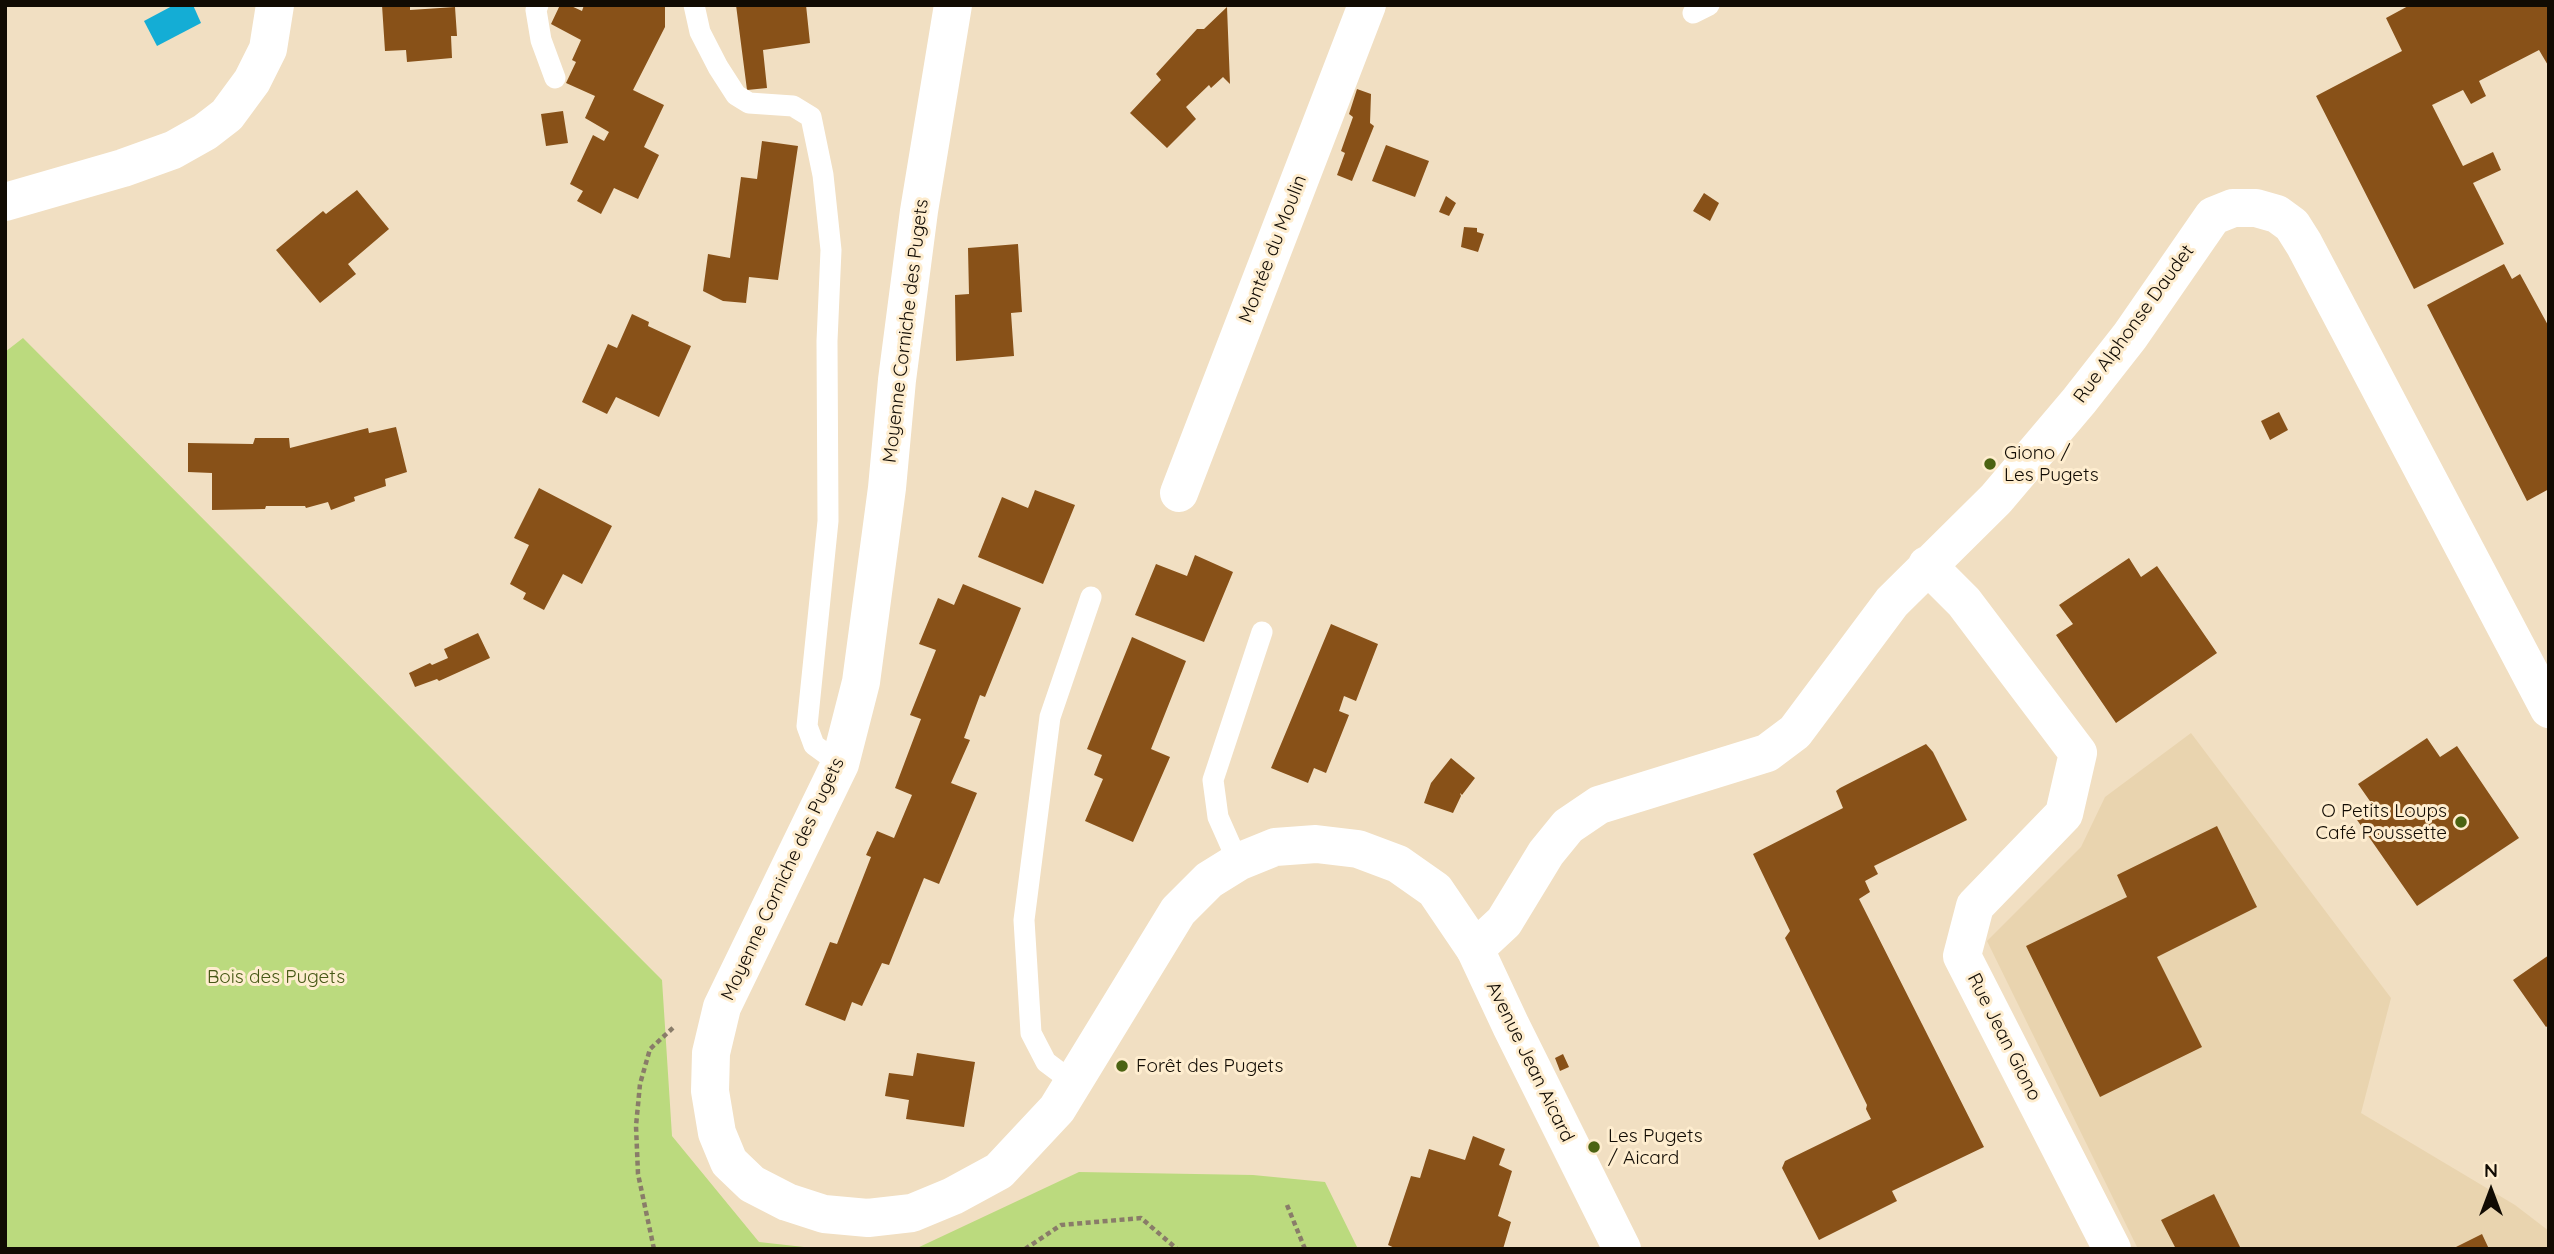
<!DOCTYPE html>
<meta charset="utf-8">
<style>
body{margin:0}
#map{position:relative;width:2554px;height:1254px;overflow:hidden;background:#f1dfc2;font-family:Quicksand,sans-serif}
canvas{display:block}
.frame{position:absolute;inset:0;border:7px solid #110b03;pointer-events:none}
.north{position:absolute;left:2456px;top:1156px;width:70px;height:70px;-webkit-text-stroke:5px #feedcf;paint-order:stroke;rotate:0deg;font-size:19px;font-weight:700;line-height:28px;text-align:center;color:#110b03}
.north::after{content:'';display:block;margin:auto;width:24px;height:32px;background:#110b03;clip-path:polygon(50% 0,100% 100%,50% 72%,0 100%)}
</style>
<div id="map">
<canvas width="2554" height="1254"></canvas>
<div class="frame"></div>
<div class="north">N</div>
</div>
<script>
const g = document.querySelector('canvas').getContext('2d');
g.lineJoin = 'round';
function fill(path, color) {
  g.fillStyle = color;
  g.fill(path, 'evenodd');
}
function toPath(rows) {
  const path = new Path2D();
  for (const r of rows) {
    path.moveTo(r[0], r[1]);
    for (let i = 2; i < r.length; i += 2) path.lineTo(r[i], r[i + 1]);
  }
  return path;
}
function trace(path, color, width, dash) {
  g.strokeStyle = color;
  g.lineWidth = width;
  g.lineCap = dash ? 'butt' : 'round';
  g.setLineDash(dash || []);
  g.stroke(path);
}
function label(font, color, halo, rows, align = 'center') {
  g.font = font + ' Quicksand,sans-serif';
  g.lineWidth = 6;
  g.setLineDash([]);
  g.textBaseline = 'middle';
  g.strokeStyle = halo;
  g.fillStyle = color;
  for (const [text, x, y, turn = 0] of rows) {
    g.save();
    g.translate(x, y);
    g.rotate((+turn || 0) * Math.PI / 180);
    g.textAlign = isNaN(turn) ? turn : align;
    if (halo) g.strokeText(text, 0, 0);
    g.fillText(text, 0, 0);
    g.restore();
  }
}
const built = toPath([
 [2191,733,2391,998,2361,1113,2515,1205,2549,1231,2549,1249,2138,1249,1987,941,2081,847,2105,797]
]);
const green = toPath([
 [23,338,662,980,672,1136,759,1242,822,1249,5,1249,5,352],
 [1079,1172,1253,1175,1325,1182,1358,1249,915,1249]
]);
const water = toPath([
 [174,5,193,5,201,23,157,46,144,21]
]);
const building = toPath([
 [382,5,404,5,410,7,410,10,455,7,457,36,451,36,452,58,407,62,406,50,385,51],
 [560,5,569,5,582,11,584,5,665,5,665,27,633,90,664,105,644,147,659,155,638,199,614,188,601,214,577,201,583,191,570,184,593,135,604,141,609,132,585,118,595,96,566,83,576,62,572,60,581,40,551,24],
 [736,5,806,5,810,43,763,50,767,88,747,90],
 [2410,5,2549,5,2549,67,2539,50,2479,81,2486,96,2471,104,2463,90,2432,105,2463,166,2493,152,2501,170,2473,183,2504,244,2414,289,2316,96,2402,51,2386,18],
 [1227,7,1230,84,1223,77,1211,88,1209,85,1186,107,1196,119,1167,148,1130,113,1161,80,1156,74,1197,29,1204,29],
 [1357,89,1371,94,1370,123,1374,126,1352,181,1337,175,1345,153,1341,151,1353,117,1349,114],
 [563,111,568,143,546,146,541,114],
 [762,141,798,146,778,280,749,277,746,303,723,301,703,291,708,254,730,258,741,177,757,179],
 [1386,145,1429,161,1415,197,1372,181],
 [357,190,389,229,348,264,356,274,320,303,276,250,323,211,326,214],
 [1704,193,1719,203,1710,221,1693,211],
 [1446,196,1456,203,1449,216,1439,212],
 [1464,227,1477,228,1477,232,1484,234,1478,252,1461,247],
 [1018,244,1022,312,1011,313,1014,356,956,361,955,295,969,294,968,248],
 [2504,264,2512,279,2520,274,2549,327,2549,489,2527,501,2427,305],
 [632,314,649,322,648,326,691,346,659,417,616,397,607,414,582,402,608,344,617,348],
 [2279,412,2288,430,2270,440,2261,421],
 [396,427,407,472,385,479,386,486,354,497,355,501,331,510,328,502,306,508,305,506,266,506,265,509,212,510,212,473,188,472,188,443,253,444,255,438,289,438,290,448,368,428,369,433],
 [539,488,612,526,582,584,563,574,544,610,523,599,526,593,510,584,529,545,514,538],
 [1035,490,1075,505,1043,584,978,557,1002,497,1028,508],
 [1195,555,1233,572,1204,642,1135,615,1156,564,1187,576],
 [2129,558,2141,577,2157,566,2217,653,2116,723,2056,635,2073,624,2059,605],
 [963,584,1021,608,985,697,980,695,964,738,970,740,951,783,977,793,939,884,924,878,889,965,882,963,862,1006,852,1002,845,1021,805,1005,830,942,837,944,871,857,866,855,877,831,894,838,912,795,895,788,921,719,910,715,936,650,919,644,938,598,954,605],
 [1331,624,1378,644,1356,701,1344,696,1339,711,1349,715,1326,773,1314,768,1308,783,1271,768],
 [478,633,490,658,439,681,437,679,415,687,409,673,430,663,432,665,448,658,444,649],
 [1132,637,1186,661,1151,749,1170,757,1133,842,1085,821,1103,779,1094,775,1102,755,1087,749],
 [2427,738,2440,757,2457,746,2519,838,2417,906,2355,817,2372,804,2358,784],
 [1926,744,1933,752,1967,820,1874,866,1878,874,1865,881,1870,892,1859,899,1984,1147,1892,1191,1897,1201,1819,1240,1782,1168,1785,1161,1871,1119,1866,1109,1867,1105,1785,938,1790,931,1753,854,1843,808,1836,791,1840,788],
 [1451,758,1475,778,1462,795,1460,793,1461,796,1453,813,1424,803,1431,783],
 [2217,826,2257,907,2157,957,2202,1047,2100,1097,2026,946,2127,897,2117,875],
 [2549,955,2549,1025,2546,1027,2513,980],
 [917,1053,975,1062,964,1127,906,1119,909,1100,885,1096,889,1073,913,1076],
 [1563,1054,1569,1067,1560,1071,1555,1058],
 [1473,1136,1505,1149,1499,1165,1512,1171,1498,1216,1511,1222,1503,1249,1397,1249,1388,1245,1411,1176,1420,1178,1429,1149,1465,1160],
 [2214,1194,2241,1249,2176,1249,2161,1220],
 [2482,1234,2489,1249,2452,1249]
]);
const path = toPath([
 [1287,1205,1305,1249],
 [654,1249,638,1174,636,1126,640,1084,650,1049,675,1026],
 [1025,1249,1061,1225,1141,1218,1177,1249]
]);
const service = toPath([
 [538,5,536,10,541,40,555,78],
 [694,5,700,32,718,67,736,95,749,103,793,106,811,117,823,175,831,250,827,341,828,521,807,726,814,745,840,764],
 [1693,13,1709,5],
 [1238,862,1218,817,1213,780,1262,632],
 [1074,1083,1046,1062,1031,1033,1024,920,1050,717,1091,597]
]);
const minor = toPath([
 [1179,493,1367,5],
 [1927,565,1964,602,2078,753,2064,814,1975,906,1962,956,2112,1249],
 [1475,949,1504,922,1546,853,1568,826,1599,805,1767,753,1795,732,1892,602,1996,499,2079,401,2130,336,2213,216,2233,208,2256,208,2277,214,2292,225,2304,244,2549,709]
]);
const tertiary = toPath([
 [953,5,919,211,897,380,887,488,861,682,840,764,722,1007,711,1053,710,1091,717,1133,729,1162,752,1184,787,1202,824,1214,868,1218,912,1213,953,1196,999,1171,1057,1109,1178,911,1209,880,1238,862,1275,847,1316,844,1358,849,1398,864,1435,890,1475,949,1511,1026,1622,1249]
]);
const secondary = toPath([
 [5,202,123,168,173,150,205,132,227,115,252,81,268,49,275,5]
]);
const markers = [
 [1990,464,7,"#4b6312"],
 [2461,822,7,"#4b6312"],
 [1122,1066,7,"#4b6312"],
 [1594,1147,7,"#4b6312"]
];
const streetNames = [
 ["Montée du Moulin",1273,249,-69],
 ["Rue Alphonse Daudet",2134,324,-54],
 ["Moyenne Corniche des Pugets",906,331,-83],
 ["Moyenne Corniche des Pugets",783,879,-65],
 ["Rue Jean Giono",2004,1037,63],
 ["Avenue Jean Aicard",1530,1062,64]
];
const poiNames = [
 ["Giono /",2004,453],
 ["Les Pugets",2004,475],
 ["O Petits Loups",2447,811,"right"],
 ["Café Poussette",2447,833,"right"],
 ["Forêt des Pugets",1136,1066],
 ["Les Pugets",1608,1136],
 ["/ Aicard",1608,1158]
];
const parkNames = [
 ["Bois des Pugets",276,977]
];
fill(built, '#e9d4af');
fill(green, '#bbda7e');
fill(water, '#14add5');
fill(building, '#885118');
trace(path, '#897c69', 4.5, [5, 3.5]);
trace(service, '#fff', 21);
trace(minor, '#fff', 38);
trace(tertiary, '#fff', 38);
trace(secondary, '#fff', 38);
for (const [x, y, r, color] of markers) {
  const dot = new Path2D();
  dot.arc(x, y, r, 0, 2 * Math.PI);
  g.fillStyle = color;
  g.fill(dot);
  trace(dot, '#feedcf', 2.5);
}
label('19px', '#110b03', '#feedcf', streetNames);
label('19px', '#110b03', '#feedcf', poiNames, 'left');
label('19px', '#465815', '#feedcf', parkNames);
</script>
